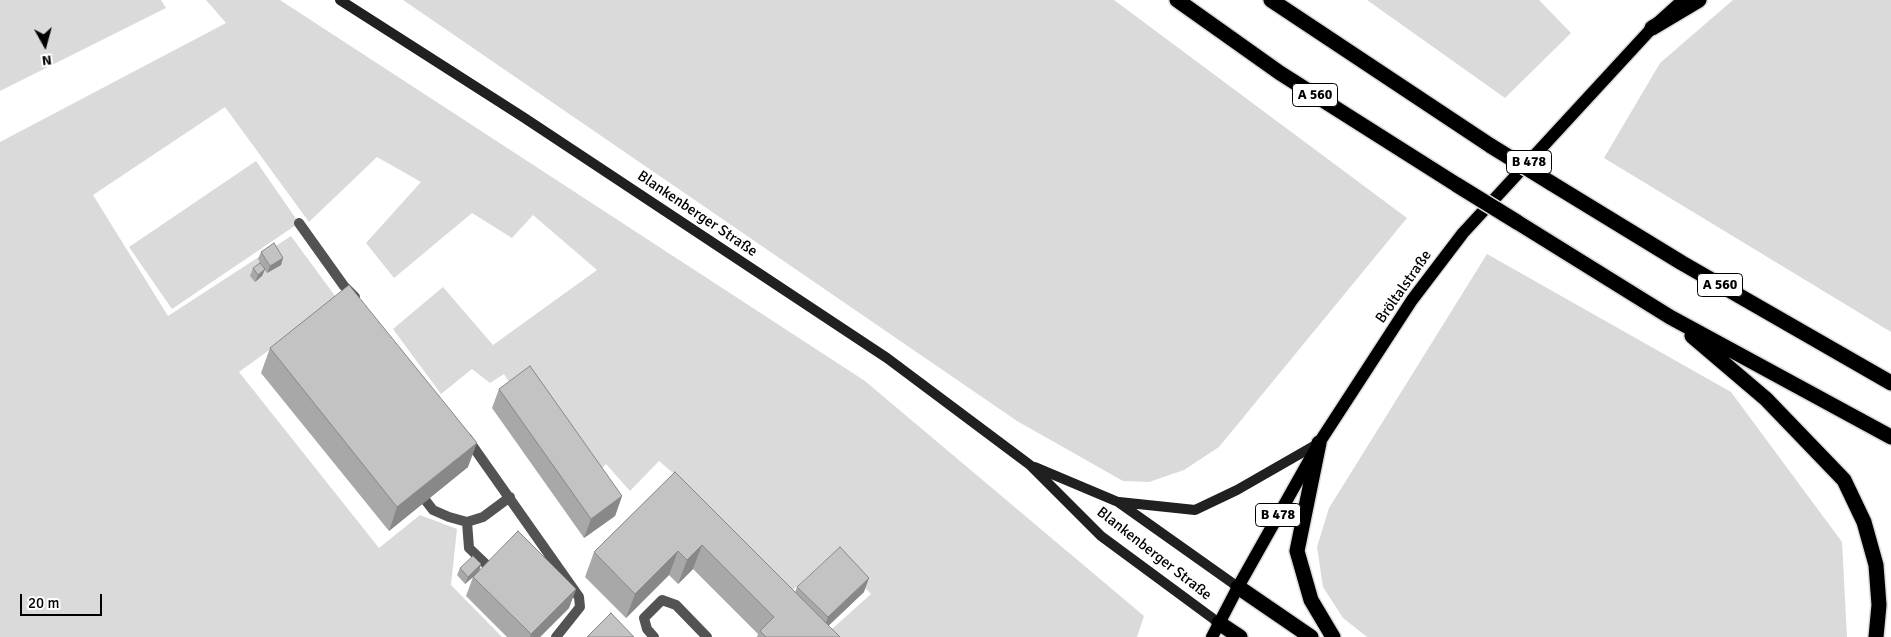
<!DOCTYPE html>
<meta charset="utf-8">
<style>
body{margin:0}
#map{position:relative;width:1891px;height:637px;overflow:hidden;background:#fff;font-family:Signika,sans-serif}
canvas{display:block}
.north{position:absolute;left:20px;top:20px;width:50px;height:50px;-webkit-text-stroke:4px #fff;paint-order:stroke;rotate:173deg;font-size:14px;font-weight:700;line-height:20px;text-align:center;color:#000}
.north::after{content:'';display:block;margin:auto;width:18px;height:22px;background:#000;clip-path:polygon(50% 0,100% 100%,50% 72%,0 100%)}
.scale{position:absolute;left:20px;top:594px;width:82px;height:22px;box-sizing:border-box;border:2px solid #000;border-top:0;padding-left:6px;font-size:15px;line-height:18px;white-space:nowrap;color:#000;-webkit-text-stroke:4px #fff;paint-order:stroke}
</style>
<div id="map">
<canvas width="1891" height="637"></canvas>
<div class="north">N</div>
<div class="scale">20 m</div>
</div>
<script>
const g = document.querySelector('canvas').getContext('2d');
g.lineJoin = 'round';
function fill(path, color) {
  g.fillStyle = color;
  g.fill(path, 'evenodd');
}
function toPath(rows) {
  const path = new Path2D();
  for (const r of rows) {
    path.moveTo(r[0], r[1]);
    for (let i = 2; i < r.length; i += 2) path.lineTo(r[i], r[i + 1]);
  }
  return path;
}
function trace(path, color, width, dash) {
  g.strokeStyle = color;
  g.lineWidth = width;
  g.lineCap = dash ? 'butt' : 'round';
  g.setLineDash(dash || []);
  g.stroke(path);
}
function label(font, color, halo, rows, align = 'center') {
  g.font = font + ' Signika,sans-serif';
  g.lineWidth = 5;
  g.setLineDash([]);
  g.textBaseline = 'middle';
  g.strokeStyle = halo;
  g.fillStyle = color;
  for (const [text, x, y, turn = 0] of rows) {
    g.save();
    g.translate(x, y);
    g.rotate((+turn || 0) * Math.PI / 180);
    g.textAlign = isNaN(turn) ? turn : align;
    if (halo) g.strokeText(text, 0, 0);
    g.fillText(text, 0, 0);
    g.restore();
  }
}
const green = toPath([
 [0,0,161,0,166,8,0,91],
 [206,0,280,0,865,381,1144,616,1137,637,823,637,871,594,832,554,778,604,677,505,692,489,659,461,630,491,606,464,592,479,514,390,504,374,490,383,472,369,441,394,393,329,443,287,493,345,597,270,533,215,512,238,472,213,394,278,366,243,421,182,377,157,309,222,225,107,93,195,168,316,291,236,338,300,239,372,379,548,420,515,457,529,451,585,502,637,0,637,0,142,226,23],
 [403,0,1114,0,1407,218,1219,447,1184,470,1149,482,1123,481,1017,421],
 [1367,0,1539,0,1571,33,1505,98],
 [1733,0,1891,0,1891,332,1604,158,1660,63],
 [256,161,299,223,172,309,129,247],
 [1487,254,1731,392,1842,542,1847,637,1367,637,1343,618,1323,587,1317,547,1329,508]
]);
const lane = toPath([
 [299,223,344,286,355,297],
 [467,438,579,597,580,607,556,637],
 [426,501,433,510,449,517,467,522,483,517,510,497],
 [467,522,469,548,492,570],
 [654,637,647,629,644,618,662,600,676,605,707,637]
]);
const secondary = toPath([
 [340,0,523,117,887,358,1030,465,1101,536,1219,623],
 [1035,467,1118,502,1238,587],
 [1119,502,1195,510,1237,490,1319,443]
]);
const primary = toPath([
 [1212,637,1238,587,1319,443,1412,300,1463,233,1652,28,1683,0]
]);
const highway = toPath([
 [1177,0,1280,73,1457,185],
 [1271,0,1491,146],
 [1652,28,1699,0],
 [1551,183,1682,263,1891,383],
 [1517,222,1670,317,1891,437],
 [1692,336,1766,399,1844,480,1864,522,1876,565,1879,605,1876,637],
 [1319,443,1297,551,1311,600,1333,637],
 [1238,587,1311,637],
 [1219,623,1240,637]
]);
const highwayBridge = toPath([
 [1491,146,1551,183],
 [1457,185,1517,222]
]);
const wall = toPath([
 [261,252,283,258,281,265,267,273,265,270,262,276,255,282,250,276,253,268,263,267,258,259],
 [270,348,468,467,389,531,261,373],
 [499,389,622,496,615,516,584,538,492,408],
 [675,472,795,592,797,587,864,592,828,626,840,637,757,637,758,634,693,569,678,584,669,575,626,618,585,577,594,552],
 [481,564,479,571,576,589,569,608,540,637,507,637,466,596,473,577,475,575,465,584,457,575,460,568]
]);
const shadedWall = toPath([
 [283,258,281,265,267,273,270,266],
 [265,269,262,276,255,282,258,275],
 [477,443,468,467,389,531,397,507],
 [622,496,615,516,584,538,591,519],
 [702,545,693,569,678,584,687,560],
 [678,551,669,575,626,618,635,594],
 [481,564,479,572,465,584,468,577],
 [869,578,864,592,823,631,828,617],
 [576,589,569,608,540,637,530,637,531,634]
]);
const building = toPath([
 [274,243,283,258,270,266,261,252,274,243],
 [260,263,265,269,258,275,253,268,260,263],
 [349,285,477,443,397,507,270,348,349,285],
 [530,366,622,496,591,519,499,389,530,366],
 [675,472,840,637,766,637,760,631,774,617,702,545,687,560,678,551,635,594,594,552,675,472],
 [518,531,576,589,531,634,473,577,518,531],
 [840,547,869,578,828,617,797,587,840,547],
 [473,556,481,564,468,577,460,568,473,556],
 [611,613,634,637,587,637,611,613]
]);
const shields = [
 [1315,95,45],
 [1529,162,45],
 [1720,285,45],
 [1278,515,45]
];
const shieldNames = [
 ["A 560",1315,95],
 ["B 478",1529,162],
 ["A 560",1720,285],
 ["B 478",1278,515]
];
const streetNames = [
 ["Blankenberger Straße",697,214,34],
 ["Bröltalstraße",1404,287,-55],
 ["Blankenberger Straße",1154,554,38]
];
fill(green, '#dadada');
trace(primary, '#dbdbdb', 15);
trace(highway, '#dbdbdb', 18);
trace(lane, '#535353', 10);
trace(secondary, '#202020', 10);
trace(primary, '#000', 12);
trace(highway, '#000', 15);
trace(highwayBridge, '#dbdbdb', 18, []);
trace(highwayBridge, '#000', 15);
fill(wall, '#a8a8a8');
fill(shadedWall, '#888');
fill(building, '#c3c3c3');
trace(building, '#888', 1);
for (const [x, y, w] of shields) {
  const box = new Path2D();
  box.roundRect(x - w / 2, y - 11.5, w, 23, 4);
  g.fillStyle = '#fff';
  g.fill(box);
  trace(box, '#000', 1);
}
label('bold 14px', '#000', null, shieldNames);
label('15px', '#000', '#fff', streetNames);
</script>
